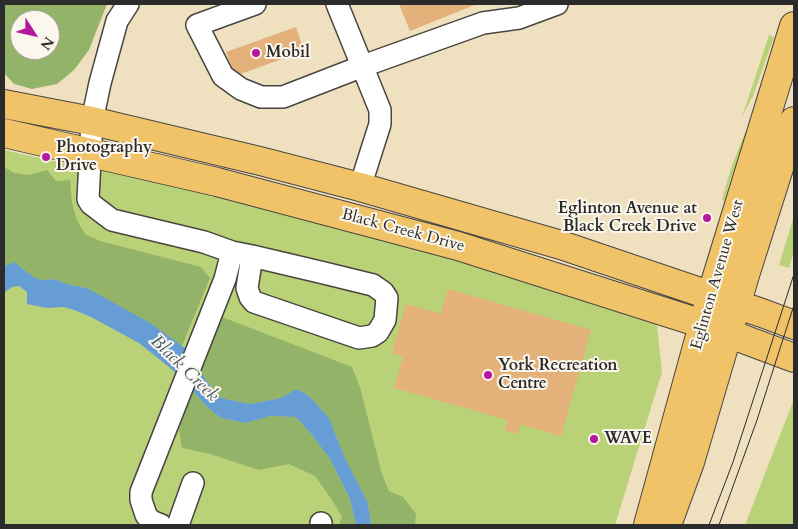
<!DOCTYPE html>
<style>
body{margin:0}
#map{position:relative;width:798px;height:529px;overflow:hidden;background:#efe0c0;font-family:Cardo,serif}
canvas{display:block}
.frame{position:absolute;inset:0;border:5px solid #2b2b2b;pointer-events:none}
.north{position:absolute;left:10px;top:10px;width:50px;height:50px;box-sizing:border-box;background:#fbf7ec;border:1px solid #a8a59f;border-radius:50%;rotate:125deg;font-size:14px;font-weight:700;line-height:20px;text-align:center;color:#2b2b2b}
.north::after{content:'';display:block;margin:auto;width:18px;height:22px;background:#b5179e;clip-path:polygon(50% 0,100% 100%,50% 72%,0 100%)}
</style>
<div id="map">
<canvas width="798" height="529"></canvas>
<div class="frame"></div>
<div class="north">N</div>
</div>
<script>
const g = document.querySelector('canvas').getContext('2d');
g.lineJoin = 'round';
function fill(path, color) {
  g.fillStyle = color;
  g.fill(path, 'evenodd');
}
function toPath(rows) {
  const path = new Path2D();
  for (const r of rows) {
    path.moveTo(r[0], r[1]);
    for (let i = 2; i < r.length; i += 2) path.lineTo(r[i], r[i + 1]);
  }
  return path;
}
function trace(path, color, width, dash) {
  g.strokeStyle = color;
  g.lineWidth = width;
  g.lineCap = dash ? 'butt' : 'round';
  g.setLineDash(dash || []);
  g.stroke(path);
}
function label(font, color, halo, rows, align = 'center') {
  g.font = font + ' Cardo,serif';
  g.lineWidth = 4;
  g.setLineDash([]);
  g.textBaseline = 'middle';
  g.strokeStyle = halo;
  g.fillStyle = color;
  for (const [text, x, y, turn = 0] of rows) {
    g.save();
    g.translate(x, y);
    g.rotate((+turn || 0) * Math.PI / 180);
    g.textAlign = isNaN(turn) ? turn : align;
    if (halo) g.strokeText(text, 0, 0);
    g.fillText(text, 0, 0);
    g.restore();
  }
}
const green = toPath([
 [769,35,774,37,753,96,742,117],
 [765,83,756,118,731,178,724,201,722,200,731,168],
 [4,150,53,161,129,171,482,263,579,299,657,325,662,372,615,525,4,525],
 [794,216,794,251,789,268,779,265],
 [794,399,794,525,745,525]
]);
const forest = toPath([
 [4,4,107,4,89,50,74,70,57,84,32,89,14,84,4,73],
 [20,20,50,20,50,50,20,50],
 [4,167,14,173,29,175,47,170,56,181,70,180,72,203,77,220,85,234,100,241,201,267,210,278,182,346,87,288,70,285,54,279,42,280,35,278,14,262,4,266],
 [222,317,352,367,360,387,382,474,389,491,403,497,416,514,415,525,371,525,368,503,345,458,329,418,311,398,303,392,296,389,281,398,250,404,222,398,216,394,199,371],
 [192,390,208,408,221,418,244,423,271,416,296,417,312,435,330,459,350,499,356,525,339,525,342,517,332,500,315,476,289,464,259,470,210,454,182,448,179,430]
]);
const water = toPath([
 [14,262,35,278,42,280,54,279,70,285,87,288,150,323,185,348,206,380,216,394,222,398,250,404,281,398,296,389,303,392,311,398,329,418,345,458,368,503,371,525,356,525,350,499,330,459,312,435,296,417,271,416,245,423,221,418,208,408,185,382,169,367,139,343,91,317,74,310,64,307,47,308,27,304,27,292,19,286,12,287,4,293,4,266]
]);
const building = toPath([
 [399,4,477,4,410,31],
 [296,27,304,51,235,76,226,52],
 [448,289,591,330,561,436,520,424,518,434,505,430,508,420,394,388,403,357,392,353,406,304,441,314]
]);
const minor = toPath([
 [128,4,117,21,100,83,92,121,88,199,91,204,112,220,204,242,232,252,252,256,324,273,373,285,383,292,387,298,385,320,378,332,372,336,359,338,254,302,250,297,247,288,252,256],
 [255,4,197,25,223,76,241,89,261,97,283,97,363,66,483,23,519,18,557,4],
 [337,4,380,110,380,124,360,187],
 [161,525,151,521,146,515,141,500,141,492,225,279,232,252],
 [178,525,193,483],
 [321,525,321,523]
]);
const major = toPath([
 [4,104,92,121,260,161,360,187,561,245,762,313,794,325],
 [4,133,217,182,458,246,703,324,794,358],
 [648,525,711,296,794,26],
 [667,525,690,462,745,275,794,121]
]);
const tram = toPath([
 [709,525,733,462,794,274],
 [719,525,757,420,794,305]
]);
const markers = [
 [256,53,5,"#b5179e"],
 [46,157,5,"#b5179e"],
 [707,218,5,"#b5179e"],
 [488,375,5,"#b5179e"],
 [594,439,5,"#b5179e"]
];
const poiNames = [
 ["Mobil",266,53],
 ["Photography",56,148],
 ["Drive",56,166],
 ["Eglinton Avenue at",697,209,"right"],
 ["Black Creek Drive",697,227,"right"],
 ["York Recreation",498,366],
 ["Centre",498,384],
 ["WAVE",604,439]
];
const streetNames = [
 ["Black Creek Drive",403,231,15],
 ["Eglinton Avenue West",718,275,-74]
];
const waterNames = [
 ["Black Creek",184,369,44]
];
fill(green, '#bad277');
fill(forest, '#93b468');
fill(water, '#679dd5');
fill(building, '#e4b17a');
trace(minor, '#484641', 24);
trace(major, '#484641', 30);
trace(minor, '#fff', 21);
trace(major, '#f1c369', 28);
trace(tram, '#2b2b2b', 1);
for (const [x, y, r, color] of markers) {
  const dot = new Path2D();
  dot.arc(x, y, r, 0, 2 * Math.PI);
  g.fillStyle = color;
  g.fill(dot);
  trace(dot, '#fbf7ec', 2);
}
label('bold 16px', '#2b2b2b', '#fbf7ec', poiNames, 'left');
label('16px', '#2b2b2b', '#fbf7ec', streetNames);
label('italic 18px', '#43596f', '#fbf7ec', waterNames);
</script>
